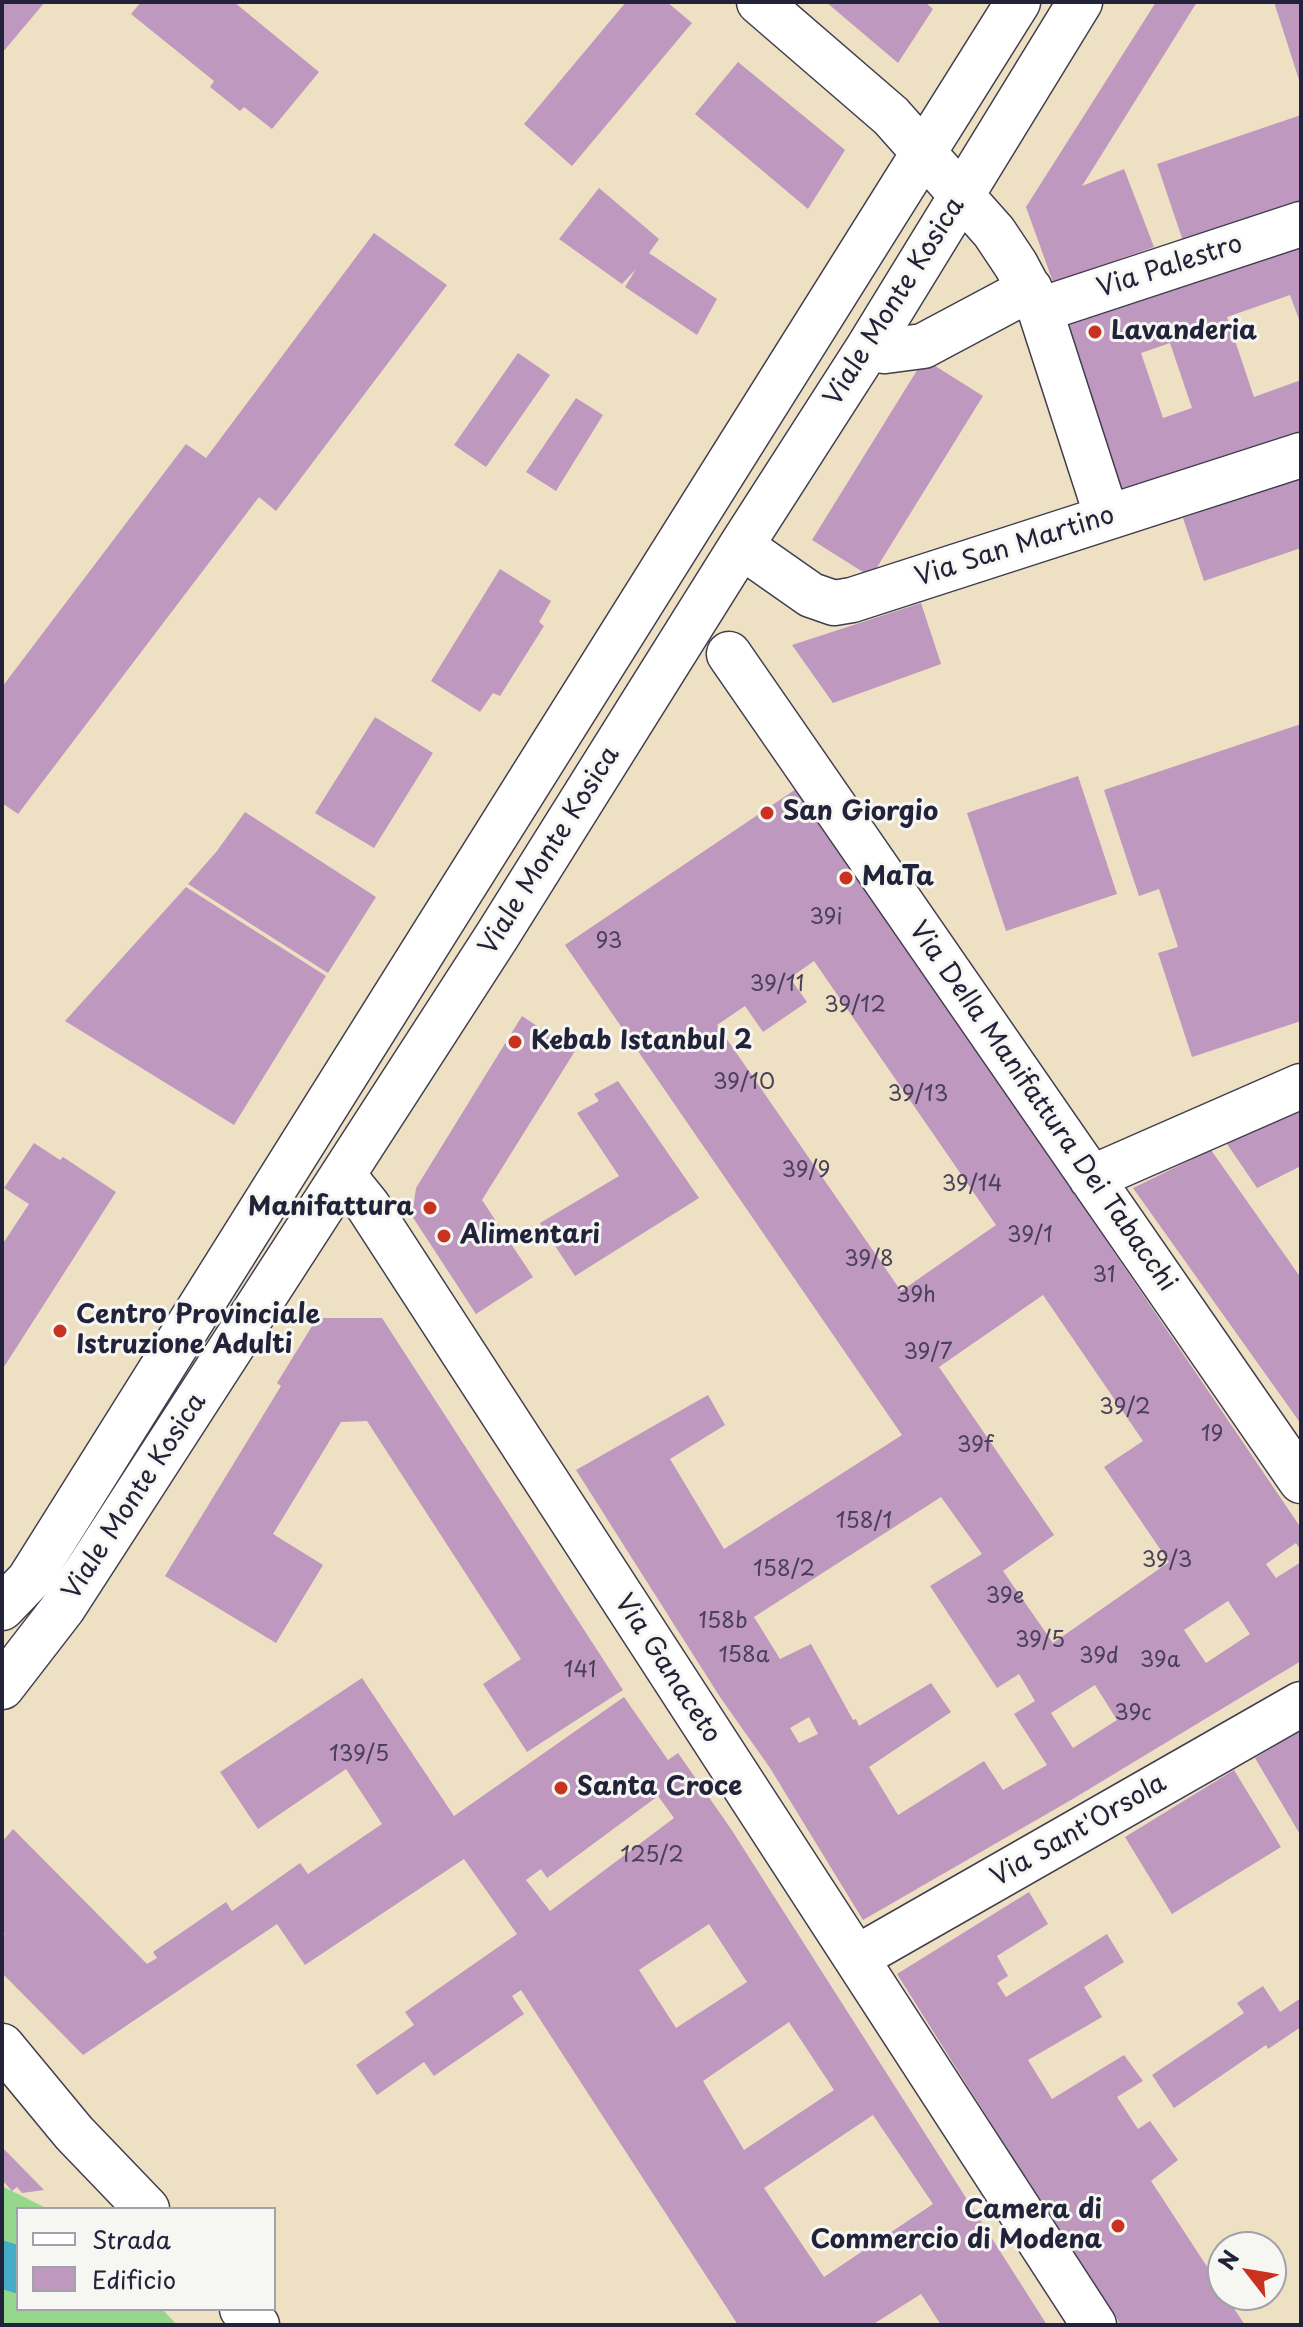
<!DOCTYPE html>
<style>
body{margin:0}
#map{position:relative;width:1303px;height:2327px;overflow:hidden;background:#eee0c2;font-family:"Playpen Sans",sans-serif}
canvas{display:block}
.frame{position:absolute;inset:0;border:4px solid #22223b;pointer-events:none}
.legend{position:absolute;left:16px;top:2207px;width:260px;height:104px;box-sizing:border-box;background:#f6f6f2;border:2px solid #a1a1a9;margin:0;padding:10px 14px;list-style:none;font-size:24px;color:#22223b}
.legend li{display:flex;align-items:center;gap:16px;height:40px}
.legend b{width:40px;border:2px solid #a1a1a9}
.north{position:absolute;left:1207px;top:2231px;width:80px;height:80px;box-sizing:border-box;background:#f6f6f2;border:2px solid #a1a1a9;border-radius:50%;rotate:301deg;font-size:22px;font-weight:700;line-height:32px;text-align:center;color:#22223b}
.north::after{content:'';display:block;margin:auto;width:28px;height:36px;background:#c8321e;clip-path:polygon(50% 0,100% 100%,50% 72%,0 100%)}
</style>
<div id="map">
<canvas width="1303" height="2327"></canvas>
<div class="frame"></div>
<ul class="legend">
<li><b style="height:10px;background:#fff"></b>Strada</li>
<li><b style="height:22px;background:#bf98c0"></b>Edificio</li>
</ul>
<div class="north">N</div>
</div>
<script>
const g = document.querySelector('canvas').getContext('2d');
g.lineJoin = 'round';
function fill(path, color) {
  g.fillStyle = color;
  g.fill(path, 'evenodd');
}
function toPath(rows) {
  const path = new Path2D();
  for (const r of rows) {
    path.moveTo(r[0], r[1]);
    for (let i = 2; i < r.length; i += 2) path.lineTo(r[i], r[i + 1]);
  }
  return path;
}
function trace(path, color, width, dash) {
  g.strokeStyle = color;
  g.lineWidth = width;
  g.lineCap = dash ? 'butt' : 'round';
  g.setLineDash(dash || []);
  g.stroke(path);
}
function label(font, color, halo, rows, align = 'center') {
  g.font = font + ' "Playpen Sans",sans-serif';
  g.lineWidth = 6;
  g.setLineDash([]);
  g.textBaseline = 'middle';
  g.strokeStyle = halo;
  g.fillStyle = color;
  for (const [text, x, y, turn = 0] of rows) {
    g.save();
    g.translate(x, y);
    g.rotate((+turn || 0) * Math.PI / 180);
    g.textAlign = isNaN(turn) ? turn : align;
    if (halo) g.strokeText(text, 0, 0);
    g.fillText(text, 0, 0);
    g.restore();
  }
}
const green = toPath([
 [2,2186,48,2209,18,2209,18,2309,162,2309,177,2325,2,2325]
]);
const water = toPath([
 [2,2240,18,2245,18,2294,2,2289]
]);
const building = toPath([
 [2,2,45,2,2,53],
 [141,2,234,2,319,72,272,129,244,107,240,111,210,87,214,81,131,14],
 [626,2,667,2,692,23,572,166,524,124],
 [826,2,925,2,933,9,898,63],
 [1156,2,1197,2,1082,186,1124,169,1154,247,1053,282,1026,207],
 [1274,2,1301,2,1301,83,1300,83],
 [738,62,845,150,808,209,695,114],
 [1301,115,1301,201,1183,241,1157,164],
 [599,188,659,239,649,253,717,299,697,335,625,287,636,269,622,284,559,239],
 [374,233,447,285,276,511,259,497,18,814,2,803,2,687,186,444,206,458],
 [1301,237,1301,325,1290,295,1227,317,1254,397,1301,380,1301,435,1120,496,1061,318],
 [1170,343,1192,408,1163,418,1141,353],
 [518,353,550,375,486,467,454,445],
 [924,359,983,396,871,577,812,540],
 [576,398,603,415,556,491,526,472],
 [1301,478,1301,548,1204,581,1183,518],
 [500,569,551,601,539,622,544,626,500,696,493,693,480,712,431,681],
 [921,603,941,664,833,703,792,645],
 [375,717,433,753,374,848,315,813],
 [1301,724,1301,1021,1192,1057,1158,953,1178,947,1159,889,1139,896,1104,790],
 [1078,776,1117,894,1006,931,967,813],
 [799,787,1301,1528,1301,1551,1296,1543,1266,1564,1276,1578,1301,1562,1301,1661,1071,1800,863,1920,770,1768,720,1697,576,1470,708,1395,725,1425,670,1459,724,1549,902,1435,565,945],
 [814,961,996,1225,901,1291,717,1025,745,1006,763,1032,807,1002,790,978],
 [1043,1295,1143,1441,1104,1467,1169,1562,1053,1643,1003,1571,1054,1535,939,1367],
 [941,1497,982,1554,930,1586,997,1688,1019,1674,1035,1701,1014,1714,1047,1765,1003,1790,984,1761,898,1815,869,1767,951,1712,931,1683,859,1726,856,1719,853,1720,811,1644,780,1659,754,1617],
 [1228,1601,1250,1634,1206,1663,1184,1630],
 [1095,1685,1117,1720,1073,1748,1051,1713],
 [809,1717,818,1734,799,1743,790,1728],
 [245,812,376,897,328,973,188,884,217,851],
 [186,887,326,976,234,1125,65,1021],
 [522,1016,575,1051,482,1200,533,1277,476,1314,412,1216,416,1188],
 [618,1081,699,1198,575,1276,540,1223,619,1176,577,1113,599,1101,594,1094],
 [1301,1108,1301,1166,1257,1188,1225,1141],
 [34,1143,60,1160,63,1157,116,1192,2,1370,2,1245,29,1204,4,1188],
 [1211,1150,1301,1278,1301,1424,1133,1188],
 [317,1318,382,1318,623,1690,527,1752,483,1684,521,1659,367,1421,341,1422,273,1534,323,1565,276,1643,165,1576,281,1386,277,1383],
 [362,1678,454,1816,624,1697,668,1760,678,1753,731,1829,1047,2325,941,2325,921,2294,872,2325,738,2325,521,1990,512,1996,524,2014,434,2076,424,2062,377,2095,356,2065,414,2025,405,2012,517,1934,464,1859,305,1965,277,1924,83,2055,2,1973,2,1937,5,1934,2,1931,2,1842,13,1829,147,1964,157,1958,153,1952,226,1902,232,1911,300,1863,308,1874,382,1824,346,1769,258,1829,220,1772],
 [658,1796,674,1818,550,1911,526,1880,541,1869,547,1878],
 [709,1924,747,1982,676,2028,639,1970],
 [789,2022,834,2090,744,2150,703,2081],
 [873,2115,933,2204,824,2277,764,2188],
 [1301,1730,1301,1836,1255,1758],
 [1234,1770,1281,1847,1172,1914,1125,1837],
 [1029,1892,1048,1924,997,1956,1008,1976,997,1983,1006,1997,1107,1934,1124,1962,1084,1987,1102,2017,1028,2060,1052,2099,1124,2055,1143,2081,1117,2097,1138,2129,1150,2121,1178,2160,1151,2181,1223,2291,1223,2295,1225,2295,1245,2325,1121,2325,1038,2198,897,1974],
 [1263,1986,1280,2012,1301,1998,1301,2027,1268,2049,1266,2045,1174,2108,1152,2075,1244,2013,1237,2003],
 [2,2147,44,2190,22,2193,17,2187,12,2191,2,2180]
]);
const minor = toPath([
 [759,2,891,116,994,232,1016,265,1040,310,1107,517],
 [1040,310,1301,224],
 [868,348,885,351,923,346,1030,289],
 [741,546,811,595,834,603,852,600,1301,455],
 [729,654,1301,1481],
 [343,1175,368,1206,1094,2325],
 [1091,1178,1301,1086],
 [2,1608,29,1580,1018,2],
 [2,1687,63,1608,497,936,741,546,868,348,1080,2],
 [856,1958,1301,1704],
 [2,2046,74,2133,147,2209],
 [242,2309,257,2325]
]);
const markers = [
 [1095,332,8,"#c8321e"],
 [767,813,8,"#c8321e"],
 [846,878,8,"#c8321e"],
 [515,1042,8,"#c8321e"],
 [430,1208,8,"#c8321e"],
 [444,1236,8,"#c8321e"],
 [60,1331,8,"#c8321e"],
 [561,1788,8,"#c8321e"],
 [1118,2226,8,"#c8321e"]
];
const numberNames = [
 ["39i",826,918],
 ["93",609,942],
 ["39/11",777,985],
 ["39/12",855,1006],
 ["39/10",744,1083],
 ["39/13",918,1095],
 ["39/9",806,1171],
 ["39/14",972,1185],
 ["39/1",1030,1236],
 ["39/8",869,1260],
 ["31",1104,1276],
 ["39h",916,1296],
 ["39/7",928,1353],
 ["39/2",1125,1408],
 ["19",1212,1435],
 ["39f",975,1446],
 ["158/1",864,1522],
 ["39/3",1167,1561],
 ["158/2",784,1570],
 ["39e",1005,1597],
 ["158b",723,1622],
 ["39/5",1040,1641],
 ["158a",744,1656],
 ["39d",1099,1657],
 ["39a",1160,1661],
 ["141",580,1671],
 ["39c",1133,1714],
 ["139/5",359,1755],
 ["125/2",652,1856]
];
const streetNames = [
 ["Via Palestro",1170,267,-18],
 ["Viale Monte Kosica",895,302,-58],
 ["Via San Martino",1015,547,-18],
 ["Viale Monte Kosica",550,851,-58],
 ["Via Della Manifattura Dei Tabacchi",1042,1107,55],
 ["Viale Monte Kosica",135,1497,-57],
 ["Via Ganaceto",667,1669,57],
 ["Via Sant'Orsola",1079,1831,-30]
];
const poiNames = [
 ["Lavanderia",1111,332],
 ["San Giorgio",783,813],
 ["MaTa",862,878],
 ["Kebab Istanbul 2",531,1042],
 ["Manifattura",414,1208,"right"],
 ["Alimentari",460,1236],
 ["Centro Provinciale",76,1316],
 ["Istruzione Adulti",76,1346],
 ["Santa Croce",577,1788],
 ["Camera di",1102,2211,"right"],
 ["Commercio di Modena",1102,2241,"right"]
];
fill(green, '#96d78e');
fill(water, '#46abc6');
fill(building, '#bf98c0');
trace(minor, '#413e4f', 47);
trace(minor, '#fff', 44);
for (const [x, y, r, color] of markers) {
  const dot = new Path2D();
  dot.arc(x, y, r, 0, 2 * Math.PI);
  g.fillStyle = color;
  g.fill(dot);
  trace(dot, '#f6f6f2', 3);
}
label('22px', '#49405c', null, numberNames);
label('26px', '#22223b', '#f6f6f2', streetNames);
label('bold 26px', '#22223b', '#f6f6f2', poiNames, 'left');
</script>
